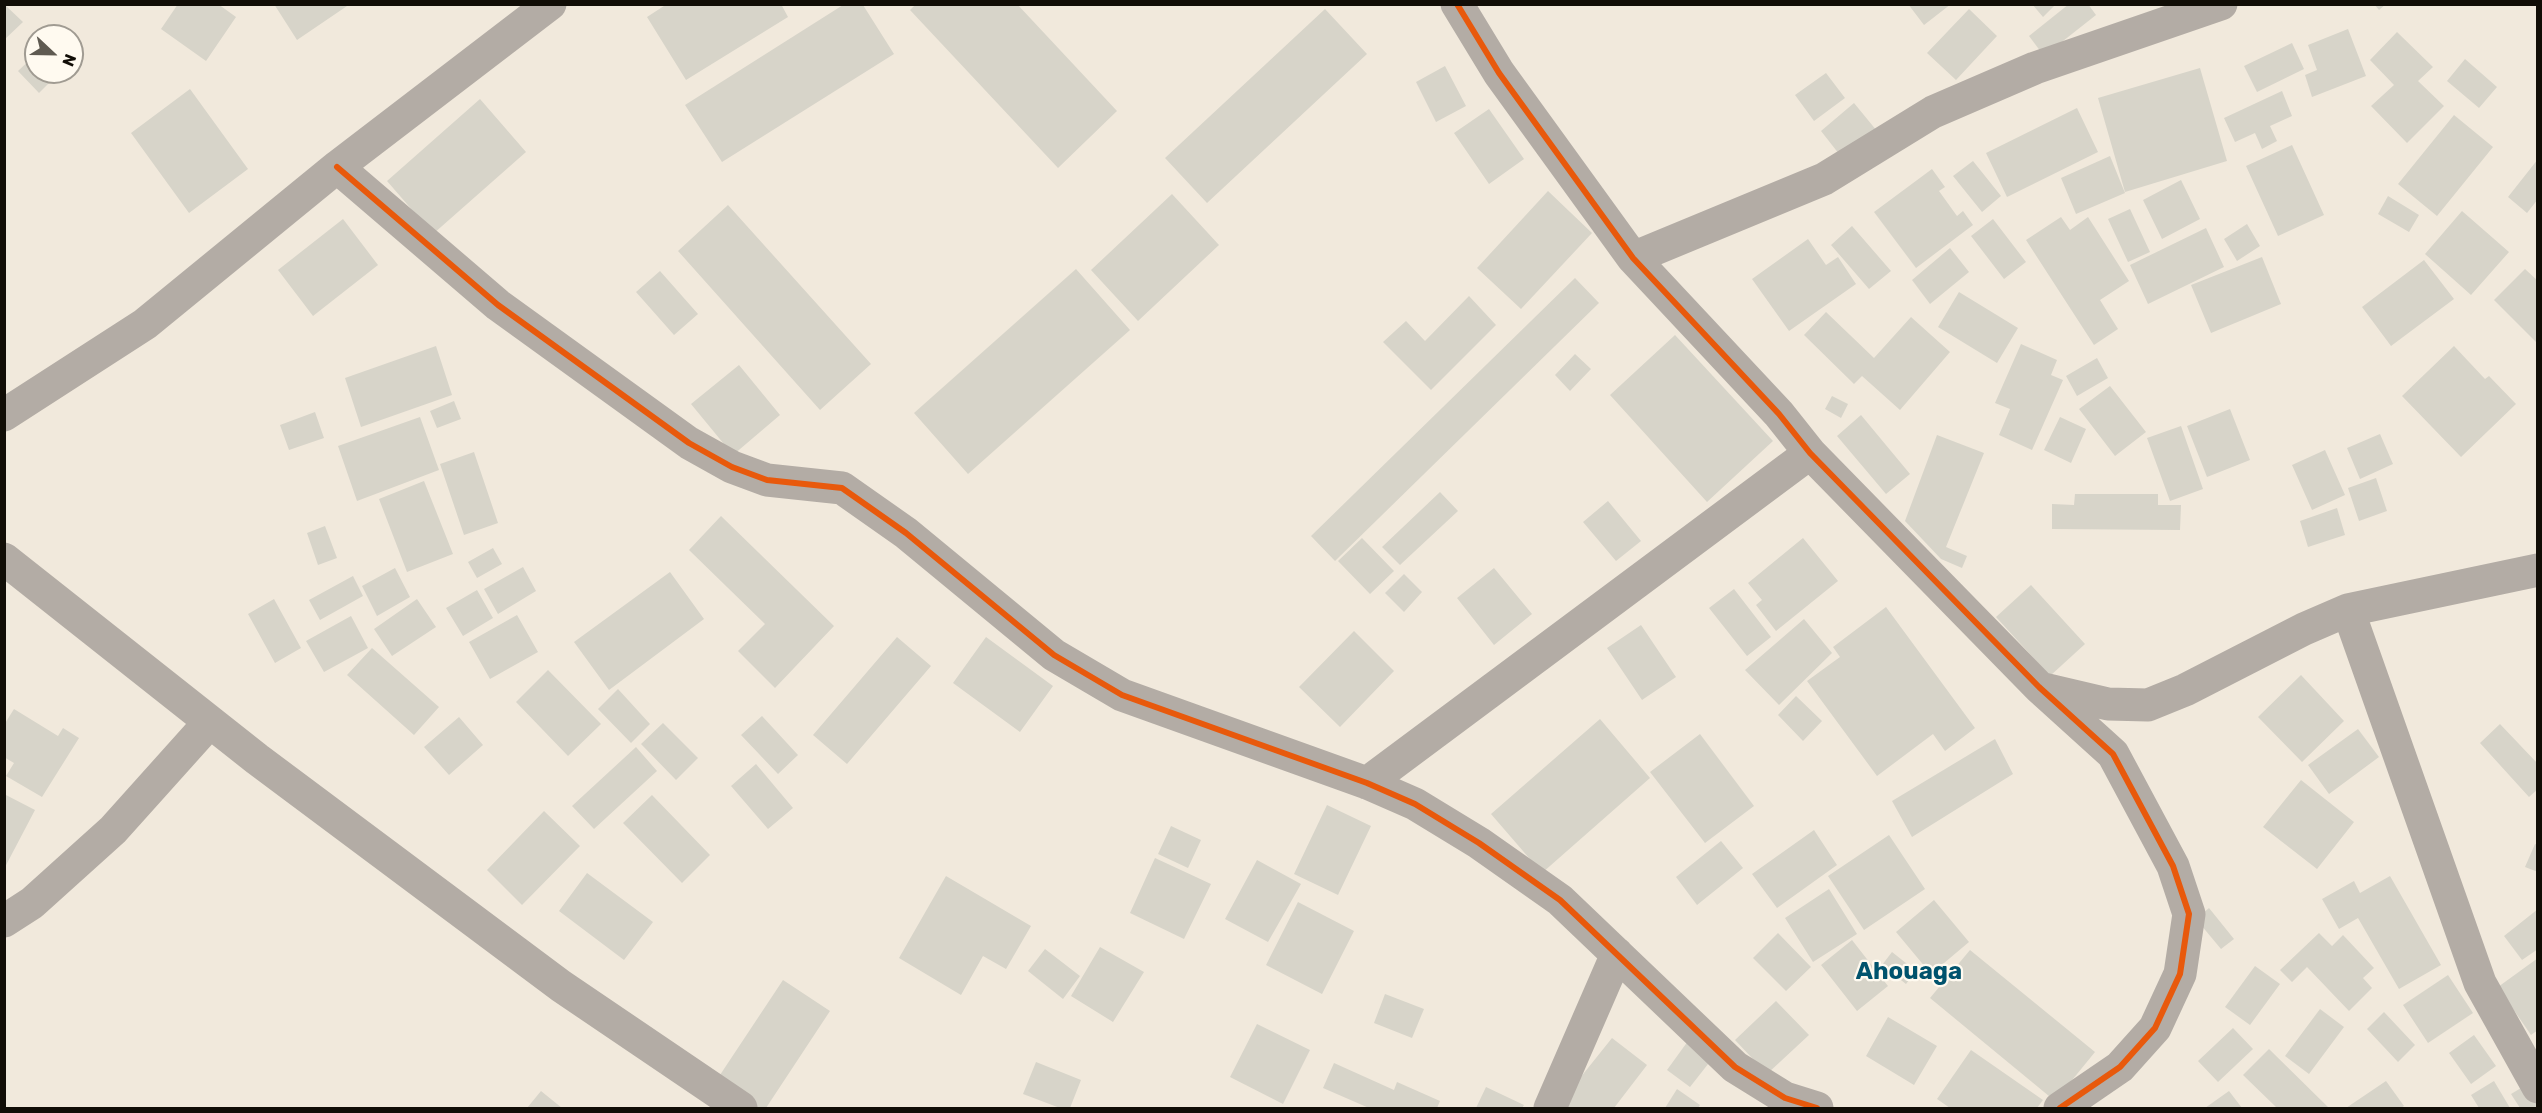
<!DOCTYPE html>
<style>
body{margin:0}
#map{position:relative;width:2542px;height:1113px;overflow:hidden;background:#f1e9dc;font-family:Rubik,sans-serif}
canvas{display:block}
.frame{position:absolute;inset:0;border:6px solid #110d06;pointer-events:none}
.north{position:absolute;left:24px;top:24px;width:60px;height:60px;box-sizing:border-box;background:#fffaf0;border:2px solid #a09b92;border-radius:50%;rotate:112deg;font-size:16px;font-weight:700;line-height:24px;text-align:center;color:#110d06}
.north::after{content:'';display:block;margin:auto;width:21px;height:27px;background:#5f5a51;clip-path:polygon(50% 0,100% 100%,50% 72%,0 100%)}
</style>
<div id="map">
<canvas width="2542" height="1113"></canvas>
<div class="frame"></div>
<div class="north">N</div>
</div>
<script>
const g = document.querySelector('canvas').getContext('2d');
g.lineJoin = 'round';
function fill(path, color) {
  g.fillStyle = color;
  g.fill(path, 'evenodd');
}
function toPath(rows) {
  const path = new Path2D();
  for (const r of rows) {
    path.moveTo(r[0], r[1]);
    for (let i = 2; i < r.length; i += 2) path.lineTo(r[i], r[i + 1]);
  }
  return path;
}
function trace(path, color, width, dash) {
  g.strokeStyle = color;
  g.lineWidth = width;
  g.lineCap = dash ? 'butt' : 'round';
  g.setLineDash(dash || []);
  g.stroke(path);
}
function label(font, color, halo, rows, align = 'center') {
  g.font = font + ' Rubik,sans-serif';
  g.lineWidth = 4.5;
  g.setLineDash([]);
  g.textBaseline = 'middle';
  g.strokeStyle = halo;
  g.fillStyle = color;
  for (const [text, x, y, turn = 0] of rows) {
    g.save();
    g.translate(x, y);
    g.rotate((+turn || 0) * Math.PI / 180);
    g.textAlign = isNaN(turn) ? turn : align;
    if (halo) g.strokeText(text, 0, 0);
    g.fillText(text, 0, 0);
    g.restore();
  }
}
const building = toPath([
 [4,4,23,22,4,40],
 [178,4,218,4,236,17,206,61,161,29],
 [274,4,350,4,297,40],
 [667,4,781,4,788,17,686,80,647,17],
 [916,4,1017,4,1117,111,1058,168,910,10],
 [1908,4,1951,4,1924,25],
 [2032,4,2056,4,2043,17],
 [2069,4,2088,4,2096,15,2044,56,2029,36],
 [2374,4,2386,4,2379,10],
 [843,5,863,5,894,54,722,162,685,105],
 [1325,9,1367,54,1207,203,1165,158],
 [1969,9,1997,36,1956,80,1927,53],
 [2348,29,2366,76,2312,97,2305,75,2317,70,2308,45],
 [2397,32,2433,67,2418,81,2444,106,2407,143,2371,106,2394,85,2370,60],
 [2292,43,2304,69,2257,92,2244,66],
 [36,54,36,72,60,72,39,93,18,71],
 [2465,59,2497,87,2479,108,2447,81],
 [1445,66,1466,106,1436,122,1416,82],
 [2200,68,2227,161,2125,192,2098,98],
 [1826,73,1845,98,1814,121,1795,95],
 [190,89,248,169,189,213,131,133],
 [2282,91,2292,116,2270,126,2277,141,2262,149,2255,133,2235,142,2224,118],
 [480,99,526,152,433,234,387,181],
 [1854,103,1877,131,1843,159,1821,131],
 [2077,108,2098,152,2007,197,1986,153],
 [1489,109,1524,159,1489,184,1454,133],
 [2454,115,2493,147,2437,216,2398,184],
 [2292,145,2324,215,2278,236,2246,166],
 [2110,156,2125,193,2076,214,2061,178],
 [2538,159,2538,199,2527,213,2508,197],
 [1973,161,2001,196,1982,212,1953,176],
 [1932,169,1945,187,1939,191,1957,216,1963,211,1973,225,1916,268,1874,212],
 [2181,180,2200,219,2162,239,2143,200],
 [1548,191,1592,233,1521,309,1477,268],
 [1172,194,1219,245,1138,321,1091,270],
 [2388,196,2419,215,2409,232,2378,214],
 [728,205,871,364,820,410,678,251],
 [2130,209,2150,252,2128,262,2108,219],
 [2462,211,2509,252,2471,295,2425,254],
 [2061,217,2070,230,2088,217,2129,281,2100,300,2118,329,2094,345,2026,240],
 [343,219,378,265,313,316,278,270],
 [1993,219,2026,262,2004,279,1971,236],
 [2247,224,2260,246,2237,261,2224,239],
 [1852,226,1891,271,1869,289,1831,245],
 [2206,228,2224,267,2148,304,2130,265],
 [1808,239,1826,265,1838,257,1856,284,1789,331,1752,279],
 [1950,248,1969,272,1930,304,1912,280],
 [2262,257,2281,304,2211,333,2191,285],
 [2424,260,2454,299,2391,346,2362,307],
 [1076,269,1130,330,968,474,914,413],
 [2525,269,2538,281,2536,342,2494,300],
 [660,271,698,314,674,335,636,292],
 [1575,278,1599,303,1335,561,1311,536],
 [1959,292,2018,328,1997,363,1938,327],
 [1469,296,1496,325,1431,390,1383,342,1406,321,1425,341],
 [1826,312,1874,358,1911,317,1950,352,1900,410,1862,376,1854,384,1804,335],
 [1675,335,1773,441,1707,502,1610,395],
 [2021,344,2057,360,2051,375,2063,380,2032,450,1999,435,2010,409,1995,403],
 [436,346,452,395,361,427,345,378],
 [2454,346,2485,379,2489,376,2516,404,2461,457,2402,396],
 [1575,354,1591,369,1570,391,1555,375],
 [2097,358,2108,378,2077,396,2066,376],
 [739,365,780,415,733,455,691,404],
 [2110,386,2146,432,2115,456,2079,409],
 [1832,396,1848,404,1841,418,1825,409],
 [454,401,461,419,437,428,430,411],
 [2230,409,2250,460,2207,477,2187,426],
 [315,412,324,438,289,450,280,425],
 [1861,415,1910,474,1886,494,1837,436],
 [420,417,439,470,357,501,338,446],
 [2060,417,2086,429,2071,463,2044,450],
 [2181,426,2203,489,2170,501,2147,438],
 [2380,434,2393,464,2360,479,2347,448],
 [1937,435,1984,453,1946,547,1967,556,1962,568,1941,559,1905,521],
 [2325,450,2345,495,2312,510,2292,465],
 [474,452,498,523,464,535,440,464],
 [2376,478,2387,511,2359,521,2348,488],
 [424,481,453,554,407,572,379,499],
 [1440,492,1458,511,1400,565,1382,547],
 [2075,494,2158,494,2158,505,2181,505,2180,530,2052,529,2052,504,2074,505],
 [1608,501,1641,541,1616,561,1583,522],
 [2337,508,2345,535,2308,547,2300,521],
 [721,516,834,626,775,688,738,651,765,624,689,550],
 [325,526,337,558,318,565,307,533],
 [1362,538,1394,571,1370,594,1338,561],
 [1803,538,1838,581,1776,631,1756,605,1762,600,1748,583],
 [493,548,502,564,477,578,468,562],
 [523,567,536,591,498,614,484,589],
 [395,568,410,597,377,616,362,586],
 [1494,568,1532,614,1494,645,1457,598],
 [670,572,704,619,609,690,574,642],
 [1404,574,1422,592,1404,612,1385,593],
 [353,576,363,596,320,620,309,600],
 [2031,585,2085,644,2050,676,1996,617],
 [1734,589,1771,637,1747,656,1709,608],
 [477,590,493,618,463,636,446,608],
 [274,599,301,648,275,663,248,614],
 [417,599,436,627,392,656,374,629],
 [1886,607,1975,728,1945,751,1933,734,1877,776,1807,681,1840,657,1833,647],
 [517,615,538,652,490,679,469,642],
 [351,616,368,648,324,672,306,641],
 [1804,619,1832,653,1779,705,1745,670],
 [1641,625,1676,677,1642,700,1607,648],
 [1354,631,1394,671,1340,727,1299,687],
 [897,637,931,666,847,764,813,735],
 [986,637,1053,686,1020,732,953,683],
 [372,648,439,707,414,735,347,675],
 [548,670,601,724,568,756,516,702],
 [2301,675,2344,721,2302,762,2258,717],
 [618,689,650,724,631,743,598,709],
 [1796,696,1822,721,1803,741,1778,715],
 [14,709,58,736,63,728,79,738,42,797,6,776,14,763,4,757,4,725],
 [762,716,798,755,778,774,741,735],
 [459,717,483,745,449,775,424,747],
 [1600,719,1650,778,1542,873,1491,814],
 [663,723,698,758,676,780,641,744],
 [2500,724,2538,764,2538,789,2529,797,2480,743],
 [2358,729,2379,757,2329,794,2308,765],
 [1700,734,1754,806,1705,843,1650,772],
 [1995,739,2013,774,1912,837,1892,801],
 [636,747,657,771,594,829,572,806],
 [756,764,793,808,768,829,731,786],
 [2301,780,2354,822,2317,869,2263,827],
 [4,794,35,810,4,869],
 [652,795,710,855,682,883,623,823],
 [1327,805,1371,826,1338,895,1294,874],
 [544,811,580,846,522,905,487,870],
 [1171,826,1201,840,1188,868,1158,854],
 [1814,830,1837,865,1777,908,1752,874],
 [1889,835,1925,889,1864,930,1828,876],
 [1721,841,1743,868,1697,905,1676,877],
 [2535,844,2538,845,2538,872,2525,867],
 [1155,858,1211,884,1184,939,1130,913],
 [1257,860,1301,884,1268,942,1225,919],
 [587,873,653,922,624,960,559,911],
 [946,876,1031,926,1006,969,983,956,961,995,899,958],
 [2390,876,2441,965,2399,989,2358,918,2339,929,2322,899,2354,881,2360,893],
 [1829,889,1857,934,1813,962,1785,918],
 [1934,900,1969,942,1931,974,1896,932],
 [1298,902,1354,931,1322,994,1266,965],
 [2209,908,2234,939,2221,949,2196,919],
 [2538,909,2538,949,2522,960,2504,936],
 [1778,933,1811,967,1786,991,1753,958],
 [2319,933,2332,946,2343,935,2374,968,2363,978,2372,988,2349,1011,2307,967,2292,982,2280,970],
 [1852,940,1888,986,1857,1011,1821,965],
 [1100,947,1144,972,1113,1022,1071,996],
 [1045,949,1080,976,1063,999,1028,971],
 [1970,950,2095,1052,2055,1101,1930,998],
 [1892,952,1916,971,1906,984,1882,965],
 [2538,958,2538,1030,2531,1035,2498,987],
 [2255,966,2280,984,2250,1025,2225,1007],
 [2448,975,2473,1013,2428,1043,2403,1005],
 [783,980,830,1011,766,1108,757,1108,716,1081],
 [1385,994,1424,1009,1412,1038,1374,1023],
 [1776,1001,1809,1035,1767,1074,1735,1040],
 [2320,1009,2344,1027,2309,1074,2285,1056],
 [2384,1012,2415,1045,2398,1062,2367,1029],
 [1888,1017,1937,1046,1914,1085,1866,1056],
 [1257,1024,1310,1050,1283,1104,1230,1077],
 [2233,1028,2253,1049,2218,1082,2198,1061],
 [2474,1035,2496,1066,2471,1084,2449,1053],
 [1612,1038,1647,1065,1614,1108,1556,1108],
 [1688,1041,1712,1059,1690,1087,1667,1070],
 [2269,1049,2329,1108,2277,1108,2243,1075],
 [1971,1050,2043,1100,2037,1108,1950,1108,1937,1099],
 [1036,1062,1081,1080,1070,1108,1060,1108,1023,1094],
 [1334,1063,1394,1090,1397,1082,1440,1101,1437,1108,1369,1108,1323,1088],
 [2386,1081,2404,1106,2401,1108,2346,1108],
 [2494,1081,2510,1108,2479,1108,2471,1095],
 [2531,1082,2538,1093,2538,1108,2520,1108,2511,1094],
 [1486,1087,1524,1105,1522,1108,1476,1108],
 [1677,1089,1700,1105,1698,1108,1665,1108],
 [541,1091,562,1108,527,1108],
 [2229,1091,2242,1108,2205,1108]
]);
const street = toPath([
 [1457,4,1499,73,1633,258,1779,414,1810,453,2039,687,2113,754,2173,866,2189,914,2180,974,2155,1028,2120,1067,2060,1108],
 [337,167,498,305,689,443,732,467,767,480,842,488,906,533,1054,655,1122,695,1367,783,1415,804,1479,843,1560,900,1735,1067,1785,1098,1817,1108],
 [1633,258,1824,179,1933,112,2035,68,2221,4],
 [4,415,145,324,337,167,550,4],
 [4,559,257,759,561,986,741,1108],
 [2348,610,2480,983,2538,1087],
 [2044,689,2108,704,2148,705,2185,690,2304,629,2348,610,2538,570],
 [1367,783,1810,453],
 [4,921,32,903,113,830,209,723],
 [1550,1108,1617,954]
]);
const cycleway = toPath([
 [1457,4,1499,73,1633,258,1779,414,1810,453,2039,687,2113,754,2173,866,2189,914,2180,974,2155,1028,2120,1067,2060,1108],
 [337,167,498,305,689,443,732,467,767,480,842,488,906,533,1054,655,1122,695,1367,783,1415,804,1479,843,1560,900,1735,1067,1785,1098,1817,1108]
]);
const quarterNames = [
 ["Ahouaga",1909,972]
];
fill(building, '#d7d4c9');
trace(street, '#b3aca5', 33);
trace(cycleway, '#e8590c', 6);
label('bold 24px', '#00536d', '#fffaf0', quarterNames);
</script>
